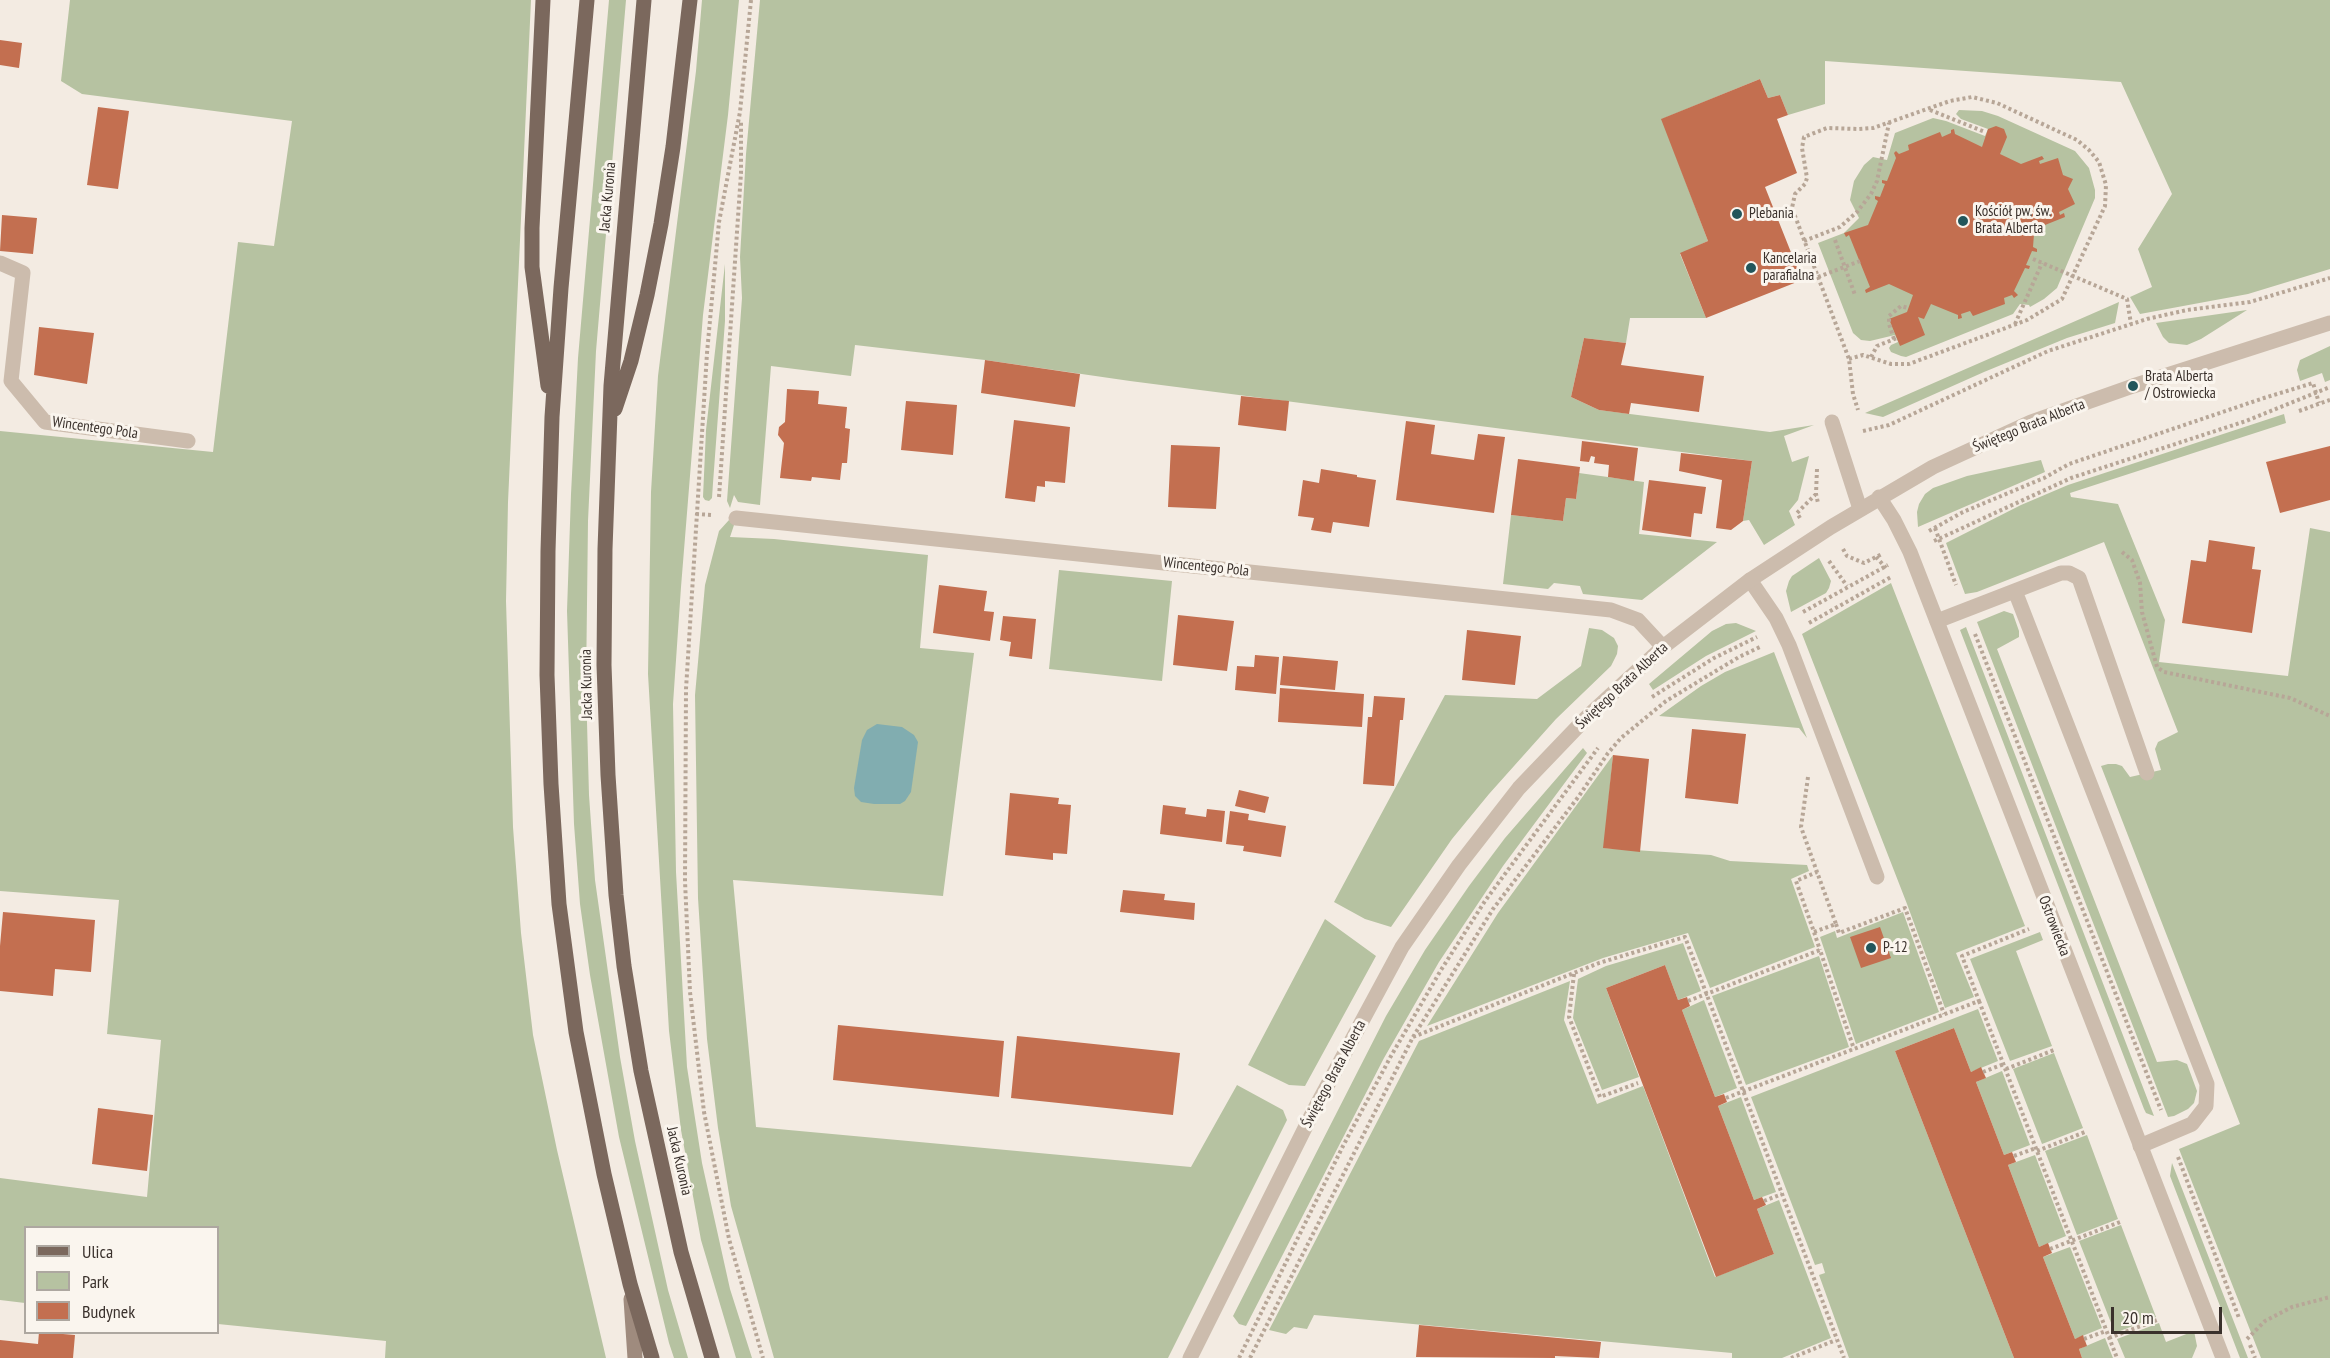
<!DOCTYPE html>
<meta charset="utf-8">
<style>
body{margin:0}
#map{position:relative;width:2330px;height:1358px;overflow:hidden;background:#f3ebe2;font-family:"PT Sans Narrow",sans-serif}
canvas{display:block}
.legend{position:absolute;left:24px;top:1226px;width:195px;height:108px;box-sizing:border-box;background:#faf5ee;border:2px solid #ada7a0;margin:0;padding:8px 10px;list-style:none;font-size:18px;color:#3a312c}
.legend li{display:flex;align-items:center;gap:12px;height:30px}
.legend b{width:30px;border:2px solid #ada7a0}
.scale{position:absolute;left:2111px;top:1307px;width:111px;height:27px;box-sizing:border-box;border:3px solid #3a312c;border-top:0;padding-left:8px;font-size:18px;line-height:21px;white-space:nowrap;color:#3a312c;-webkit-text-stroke:4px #faf5ee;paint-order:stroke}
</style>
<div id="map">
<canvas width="2330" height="1358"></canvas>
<ul class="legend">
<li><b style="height:8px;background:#7b685d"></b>Ulica</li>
<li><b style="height:16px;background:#b6c2a1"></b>Park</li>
<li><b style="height:16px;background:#c36f50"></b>Budynek</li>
</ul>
<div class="scale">20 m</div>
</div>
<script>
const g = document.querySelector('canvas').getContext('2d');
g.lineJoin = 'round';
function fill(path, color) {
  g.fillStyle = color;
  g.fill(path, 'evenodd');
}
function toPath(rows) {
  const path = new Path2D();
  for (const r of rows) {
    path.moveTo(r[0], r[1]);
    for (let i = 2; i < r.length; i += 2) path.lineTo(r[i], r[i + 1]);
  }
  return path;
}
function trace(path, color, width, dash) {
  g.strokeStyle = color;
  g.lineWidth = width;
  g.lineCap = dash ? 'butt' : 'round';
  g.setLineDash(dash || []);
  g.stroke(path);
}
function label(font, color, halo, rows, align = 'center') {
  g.font = font + ' "PT Sans Narrow",sans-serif';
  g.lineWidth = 6;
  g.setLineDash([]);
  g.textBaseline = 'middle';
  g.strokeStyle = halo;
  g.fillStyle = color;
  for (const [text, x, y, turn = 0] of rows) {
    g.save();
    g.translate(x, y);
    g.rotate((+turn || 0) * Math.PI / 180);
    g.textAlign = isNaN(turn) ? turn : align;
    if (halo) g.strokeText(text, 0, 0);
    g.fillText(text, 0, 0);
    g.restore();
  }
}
const green = toPath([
 [70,0,531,0,508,502,506,601,513,827,521,933,533,1035,557,1150,606,1358,385,1358,386,1341,218,1324,218,1228,26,1228,25,1303,0,1300,0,1178,147,1197,161,1040,107,1034,119,900,0,891,0,431,213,452,238,242,274,246,292,121,82,94,61,81],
 [609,0,626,0,596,351,588,521,586,686,589,795,595,880,620,1057,635,1141,668,1290,688,1358,674,1358,669,1343,619,1137,590,975,580,904,574,824,567,611,571,494,578,358],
 [702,0,739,0,728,115,703,315,681,587,673,704,676,872,687,1067,702,1163,730,1289,752,1358,736,1358,701,1240,681,1130,669,1031,648,674,651,492,658,376,696,71],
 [760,0,2330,0,2330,269,2248,294,2140,314,2130,297,2152,287,2138,249,2172,194,2121,82,1825,61,1825,104,1788,115,1780,95,1768,98,1760,79,1662,119,1708,241,1680,254,1706,318,1630,318,1626,343,1584,338,1571,397,1599,410,1770,432,1814,425,1784,436,1792,462,1809,456,1798,500,1789,511,1795,525,1764,545,1749,520,1743,521,1752,461,1130,381,985,360,855,345,851,376,771,366,760,505,738,502,734,495,730,508,727,501,742,298,740,257,746,154],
 [1959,110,1982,111,1998,116,2075,151,2089,168,2095,190,2095,198,2057,288,2044,299,2030,307,2029,305,2020,304,2013,314,1906,357,1901,356,1891,352,1889,348,1891,345,1898,342,1895,335,1870,341,1861,340,1853,333,1818,243,1844,233,1859,218,1850,200,1854,181,1864,165,1873,157,1887,160,1895,133,1933,118,1946,121,1985,136,1988,129,1961,119,1956,114],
 [725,264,725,321,713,483,712,498,709,501,705,500,703,497,706,430],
 [2119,302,2115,323,2067,338,1984,372,1883,417,1865,413],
 [2247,310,2201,339,2187,345,2169,343,2163,337,2156,323],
 [2330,346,2330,380,2325,382,2322,373,2300,381,2297,370,2300,360],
 [2284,414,2286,423,2070,493,2071,497,2118,504,2165,620,2159,662,2288,676,2310,528,2330,532,2330,1358,2261,1358,2179,1149,2240,1124,2101,766,2108,764,2116,764,2122,766,2130,777,2161,770,2155,749,2158,742,2178,732,2104,542,1977,592,1965,594,1946,543,2021,505,2068,485],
 [2041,460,2045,472,1918,527,1917,512,1919,504,1925,494,1933,488,1967,476],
 [1579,473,1644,482,1639,534,1717,542,1642,600,1583,594,1580,586,1554,583,1548,589,1503,584,1511,515,1563,521,1566,498,1576,499],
 [729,520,734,525,730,537,774,539,928,555,920,648,974,653,943,896,733,880,756,1127,1191,1167,1237,1085,1283,1110,1287,1120,1168,1358,774,1358,731,1206,718,1128,707,1039,698,898,695,695,705,585,719,531],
 [1819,558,1831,581,1829,588,1826,593,1791,612,1786,591,1789,581,1792,576],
 [1059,570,1172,581,1162,681,1049,669],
 [1891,583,2025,926,1956,953,1974,997,1945,1008,1907,904,1802,634],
 [2004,611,2013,614,2019,631,2019,637,1997,649,2157,1062,2177,1060,2187,1064,2197,1091,2194,1103,2188,1109,2174,1116,2168,1117,1977,622],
 [1736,623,1756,631,1706,656,1653,690,1649,684,1712,631,1726,624],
 [1966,627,2154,1116,2146,1113,2144,1109,1960,630],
 [1589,628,1602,630,1614,638,1618,646,1617,654,1611,666,1556,719,1489,794,1452,839,1391,927,1365,919,1334,902,1445,695,1537,699,1581,666],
 [1774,652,1807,738,1799,728,1659,716,1701,686,1725,672],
 [1583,748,1587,753,1503,866,1439,962,1384,1058,1246,1326,1239,1324,1233,1316,1386,1016,1425,950,1469,886,1505,838],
 [1613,755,1604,848,1711,855,1730,861,1807,865,1809,871,1791,879,1815,947,1710,988,1688,933,1603,958,1427,1026,1498,913],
 [1903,912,1939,1012,1856,1044,1820,937,1835,931,1837,938],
 [1325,919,1376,956,1305,1086,1289,1085,1248,1065],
 [2040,932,2043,940,2016,951,2052,1046,2010,1061,1970,959],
 [1683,943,1701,991,1678,1000,1665,965,1606,988,1639,1077,1602,1090,1573,1018,1578,979,1606,966],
 [1819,956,1849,1047,1746,1085,1712,996],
 [1570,981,1564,1020,1597,1104,1643,1086,1715,1277,1774,1254,1757,1209,1779,1200,1831,1338,1782,1358,1732,1358,1732,1353,1314,1315,1307,1329,1294,1327,1286,1334,1269,1330,1419,1041],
 [1704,1000,1737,1088,1715,1097,1682,1010],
 [1978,1009,1998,1061,1971,1072,1954,1028,1895,1051,2014,1358,1849,1358,1819,1275,1825,1273,1822,1263,1815,1265,1751,1097],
 [2054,1053,2083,1128,2042,1144,2013,1069],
 [2002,1071,2030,1145,2004,1155,1976,1082],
 [1741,1097,1776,1192,1754,1200,1718,1106],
 [2087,1135,2118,1219,2077,1235,2045,1151],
 [2035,1155,2066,1236,2039,1247,2008,1165],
 [2172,1163,2248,1358,2240,1358,2170,1176],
 [2121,1225,2156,1317,2115,1333,2079,1241],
 [2070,1247,2102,1328,2075,1339,2043,1257],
 [2159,1323,2166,1342,2194,1331,2197,1346,2192,1358,2125,1358,2117,1339],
 [2105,1338,2113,1358,2082,1358,2079,1349]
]);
const water = toPath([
 [877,724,902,727,914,735,918,742,911,792,905,801,900,804,874,804,861,802,855,796,854,788,862,740,867,730]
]);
const building = toPath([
 [0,40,22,43,19,68,0,65],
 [1760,79,1768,98,1780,95,1788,115,1777,119,1797,173,1765,187,1802,280,1706,318,1680,253,1708,241,1661,119],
 [98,107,129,111,118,189,87,185],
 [1996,126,2004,129,2007,137,2000,154,2021,164,2042,156,2044,159,2039,161,2040,164,2058,158,2063,175,2073,179,2068,189,2075,204,2059,212,2060,215,2064,213,2065,217,2045,225,2034,234,2033,247,2037,249,2037,252,2032,251,2026,265,2030,266,2029,269,2025,268,2014,291,2018,295,2014,298,2012,295,2004,298,2005,304,1973,316,1970,311,1961,314,1962,318,1958,319,1958,315,1931,304,1924,319,1918,317,1925,335,1900,346,1889,319,1907,312,1913,295,1889,284,1866,293,1865,290,1870,287,1849,235,1846,237,1844,233,1868,225,1878,201,1875,199,1875,196,1880,197,1885,184,1882,183,1882,180,1887,181,1896,158,1894,153,1896,151,1899,154,1909,150,1908,145,1940,132,1942,137,1951,133,1951,130,1954,129,1955,134,1982,147,1988,129],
 [2,215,37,218,33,254,0,251],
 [39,327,94,333,87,384,34,375],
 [1584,338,1626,343,1621,365,1704,376,1699,412,1631,403,1629,414,1599,410,1571,397],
 [985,360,1080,374,1075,407,981,393],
 [787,389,819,391,818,404,847,407,845,428,850,429,847,463,842,463,840,480,812,477,811,481,780,478,784,443,778,435,779,427,785,422],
 [1241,396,1289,401,1286,431,1238,425],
 [906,401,957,405,953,455,901,450],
 [1014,420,1070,427,1065,483,1045,481,1045,487,1037,486,1035,502,1005,498],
 [1406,421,1435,425,1431,454,1474,460,1478,434,1505,437,1494,513,1396,500],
 [1582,441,1638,448,1634,481,1608,477,1609,465,1594,463,1595,457,1591,456,1589,462,1580,461],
 [1171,445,1220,447,1216,509,1168,507],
 [2330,446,2330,500,2280,513,2266,462],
 [1681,453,1752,461,1743,521,1731,530,1716,528,1722,480,1679,471],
 [1518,459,1580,467,1576,499,1566,498,1563,521,1511,515],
 [1321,469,1357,475,1357,477,1376,480,1369,527,1333,522,1331,533,1311,530,1314,518,1298,516,1303,480,1319,483],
 [1649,480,1706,487,1702,514,1694,513,1691,537,1642,530],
 [2209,540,2255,547,2252,569,2261,570,2252,633,2182,623,2191,560,2206,562],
 [939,585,987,591,984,611,994,612,990,641,933,633],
 [1178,615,1234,621,1227,671,1173,665],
 [1003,616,1036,619,1032,659,1009,656,1011,642,1000,640],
 [1467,630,1521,636,1515,685,1462,680],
 [1255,655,1279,657,1276,694,1235,690,1237,666,1254,667],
 [1283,656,1338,661,1335,690,1280,685],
 [1280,688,1364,694,1362,727,1278,722],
 [1374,696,1405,698,1403,720,1400,720,1394,786,1363,784,1368,717,1372,717],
 [1692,729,1746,734,1738,804,1685,798],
 [1613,755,1649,759,1640,852,1603,848],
 [1239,790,1269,797,1265,813,1235,806],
 [1010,793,1059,798,1058,804,1071,805,1067,854,1053,853,1053,860,1005,855],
 [1163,805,1186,808,1185,814,1206,817,1207,809,1225,811,1222,842,1160,834],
 [1230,811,1249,814,1248,820,1286,826,1281,857,1243,851,1244,846,1226,844],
 [1123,890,1165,894,1164,900,1195,903,1194,920,1120,912],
 [3,912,95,920,91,972,55,969,53,996,0,991,0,946],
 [1880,927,1891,958,1861,968,1850,937],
 [1665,965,1678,1000,1687,997,1690,1006,1682,1010,1715,1097,1724,1094,1727,1102,1718,1106,1754,1200,1762,1197,1766,1205,1757,1209,1774,1254,1716,1277,1606,988],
 [838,1025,1004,1041,999,1097,833,1080],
 [1954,1028,1971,1072,1981,1067,1986,1078,1976,1082,2004,1155,2012,1152,2016,1162,2008,1165,2039,1247,2048,1243,2052,1253,2043,1257,2075,1339,2083,1335,2087,1346,2079,1349,2082,1358,2014,1358,1895,1051],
 [1017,1036,1180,1053,1173,1115,1011,1098],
 [98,1108,153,1115,147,1171,92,1164],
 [1419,1325,1601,1342,1599,1358,1555,1356,1555,1358,1416,1357],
 [39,1332,75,1335,73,1358,0,1358,0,1340,38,1344]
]);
const path = toPath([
 [751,0,740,112,719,222,707,353,686,689,685,881,690,992,704,1112,729,1239,763,1358],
 [1930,110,1985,132],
 [1835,240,1855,295],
 [1804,241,1840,227,1857,212,1871,194,1877,181,1889,123],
 [2033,259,2127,299,2131,324],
 [1818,277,1860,261],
 [2015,324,2042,263],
 [1894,339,1889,324,1889,316,1901,306,1908,308],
 [1871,357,1877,346,1897,338],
 [1849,359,1863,355,1891,364,1909,364,2027,320,2062,299,2105,206,2106,185,2099,162,2089,150,2077,140,1997,103,1972,97,1950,101,1873,128,1859,129,1827,128,1804,137,1802,148,1807,178,1805,184,1795,194,1792,208,1849,359,1853,394,1858,410],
 [2299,411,2330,400],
 [1863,431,1889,425,2048,351,2147,319,2187,310,2250,302,2330,278],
 [1817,469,1816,494,1818,503],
 [719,497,741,173,741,121],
 [696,514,712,515],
 [1800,518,1797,513,1815,495],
 [1935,528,1956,585],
 [1929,531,1963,512,2044,478,2069,464,2264,398,2313,383,2319,403],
 [1934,541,2071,478,2246,421,2330,387],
 [1843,549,1847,556,1864,563,1882,554],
 [2122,552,2132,560,2140,583,2142,612,2157,667,2164,672,2290,698,2330,716],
 [1876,557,1886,568],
 [1829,561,1847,586],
 [1803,612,1888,565],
 [1809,623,1891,577],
 [1975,634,2161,1110],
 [1652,697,1714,658,1757,637],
 [1808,777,1801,827,1817,872],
 [1836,924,1839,933,1905,908,1944,1014],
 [1814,932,1836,924,1817,872,1796,881,1814,932,1820,950],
 [1574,974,1569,1017,1600,1097,1638,1083],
 [1688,1001,1820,950,1854,1049],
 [1979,1001,2117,1358],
 [1413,1037,1599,963,1685,937,1844,1358],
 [2006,1069,2054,1050],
 [1983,1072,2004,1064],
 [1726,1098,1979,1001,1962,956,2029,929],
 [2037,1151,2085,1132],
 [2014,1156,2036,1148],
 [2178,1157,2239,1318],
 [1764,1201,1782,1194],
 [2050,1249,2120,1222],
 [2109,1338,2157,1320],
 [2084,1339,2106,1331],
 [2247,1339,2265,1321,2292,1307,2330,1297],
 [2250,1345,2255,1358],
 [1239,1358,1343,1146,1391,1056,1441,970,1485,901,1598,748],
 [1250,1358,1413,1037,1493,909,1579,796,1608,753,1621,738,1666,701,1739,657,1762,646],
 [1791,1358,1836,1340]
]);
const lane = toPath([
 [1832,422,1860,509],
 [1750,580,1776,618,1789,645,1877,877],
 [2015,591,2207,1084,2206,1106,2192,1124,2140,1146],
 [1937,621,2061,573,2069,573,2079,578,2147,773]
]);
const street = toPath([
 [0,263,23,273,11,381,45,422,188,441],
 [1879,497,1894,520,1910,552,2223,1358],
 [736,518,1611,610,1638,620,1663,647],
 [1190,1358,1313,1112,1402,947,1459,865,1519,788,1588,716,1663,647,1750,580,1831,527,1933,467,2031,422,2133,386,2330,323]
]);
const secondary = toPath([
 [631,1299,635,1358]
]);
const primary = toPath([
 [543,0,532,228,532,267,548,386],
 [587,0,561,288,552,417,548,551,547,675,551,784,559,904,576,1032,604,1174,630,1284,652,1358],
 [644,0,611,386,605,549,604,665,608,775,616,895,624,966,641,1071,681,1252,712,1358],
 [615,409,631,361,647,295,661,224,673,147,690,0]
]);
const markers = [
 [1737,214,6,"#22565b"],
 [1963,221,6,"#22565b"],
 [1751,268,6,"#22565b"],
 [2133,386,6,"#22565b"],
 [1871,948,6,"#22565b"]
];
const streetNames = [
 ["Jacka Kuronia",608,197,-85],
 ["Świętego Brata Alberta",2029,426,-22],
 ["Wincentego Pola",95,428,8],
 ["Wincentego Pola",1206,567,6],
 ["Jacka Kuronia",587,684,-91],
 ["Świętego Brata Alberta",1622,686,-43],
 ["Ostrowiecka",2054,926,69],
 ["Świętego Brata Alberta",1334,1074,-62],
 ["Jacka Kuronia",679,1161,77]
];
const poiNames = [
 ["Kościół pw. św.",1975,212],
 ["Brata Alberta",1975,229],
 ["Plebania",1749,214],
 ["Kancelaria",1763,259],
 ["parafialna",1763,276],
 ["Brata Alberta",2145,377],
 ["/ Ostrowiecka",2145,394],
 ["P-12",1883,948]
];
fill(green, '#b6c2a1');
fill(water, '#81adb0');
fill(building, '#c36f50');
trace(path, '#b7a697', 4, [3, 3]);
trace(lane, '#ccbcad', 15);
trace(street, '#ccbcad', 15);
trace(secondary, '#9f8b7e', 15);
trace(primary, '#7b685d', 15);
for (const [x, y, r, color] of markers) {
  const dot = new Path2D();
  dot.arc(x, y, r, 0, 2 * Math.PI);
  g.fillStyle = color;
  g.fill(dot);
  trace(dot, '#faf5ee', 2);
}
label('15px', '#3a312c', '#faf5ee', streetNames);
label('15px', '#3a312c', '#faf5ee', poiNames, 'left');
</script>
